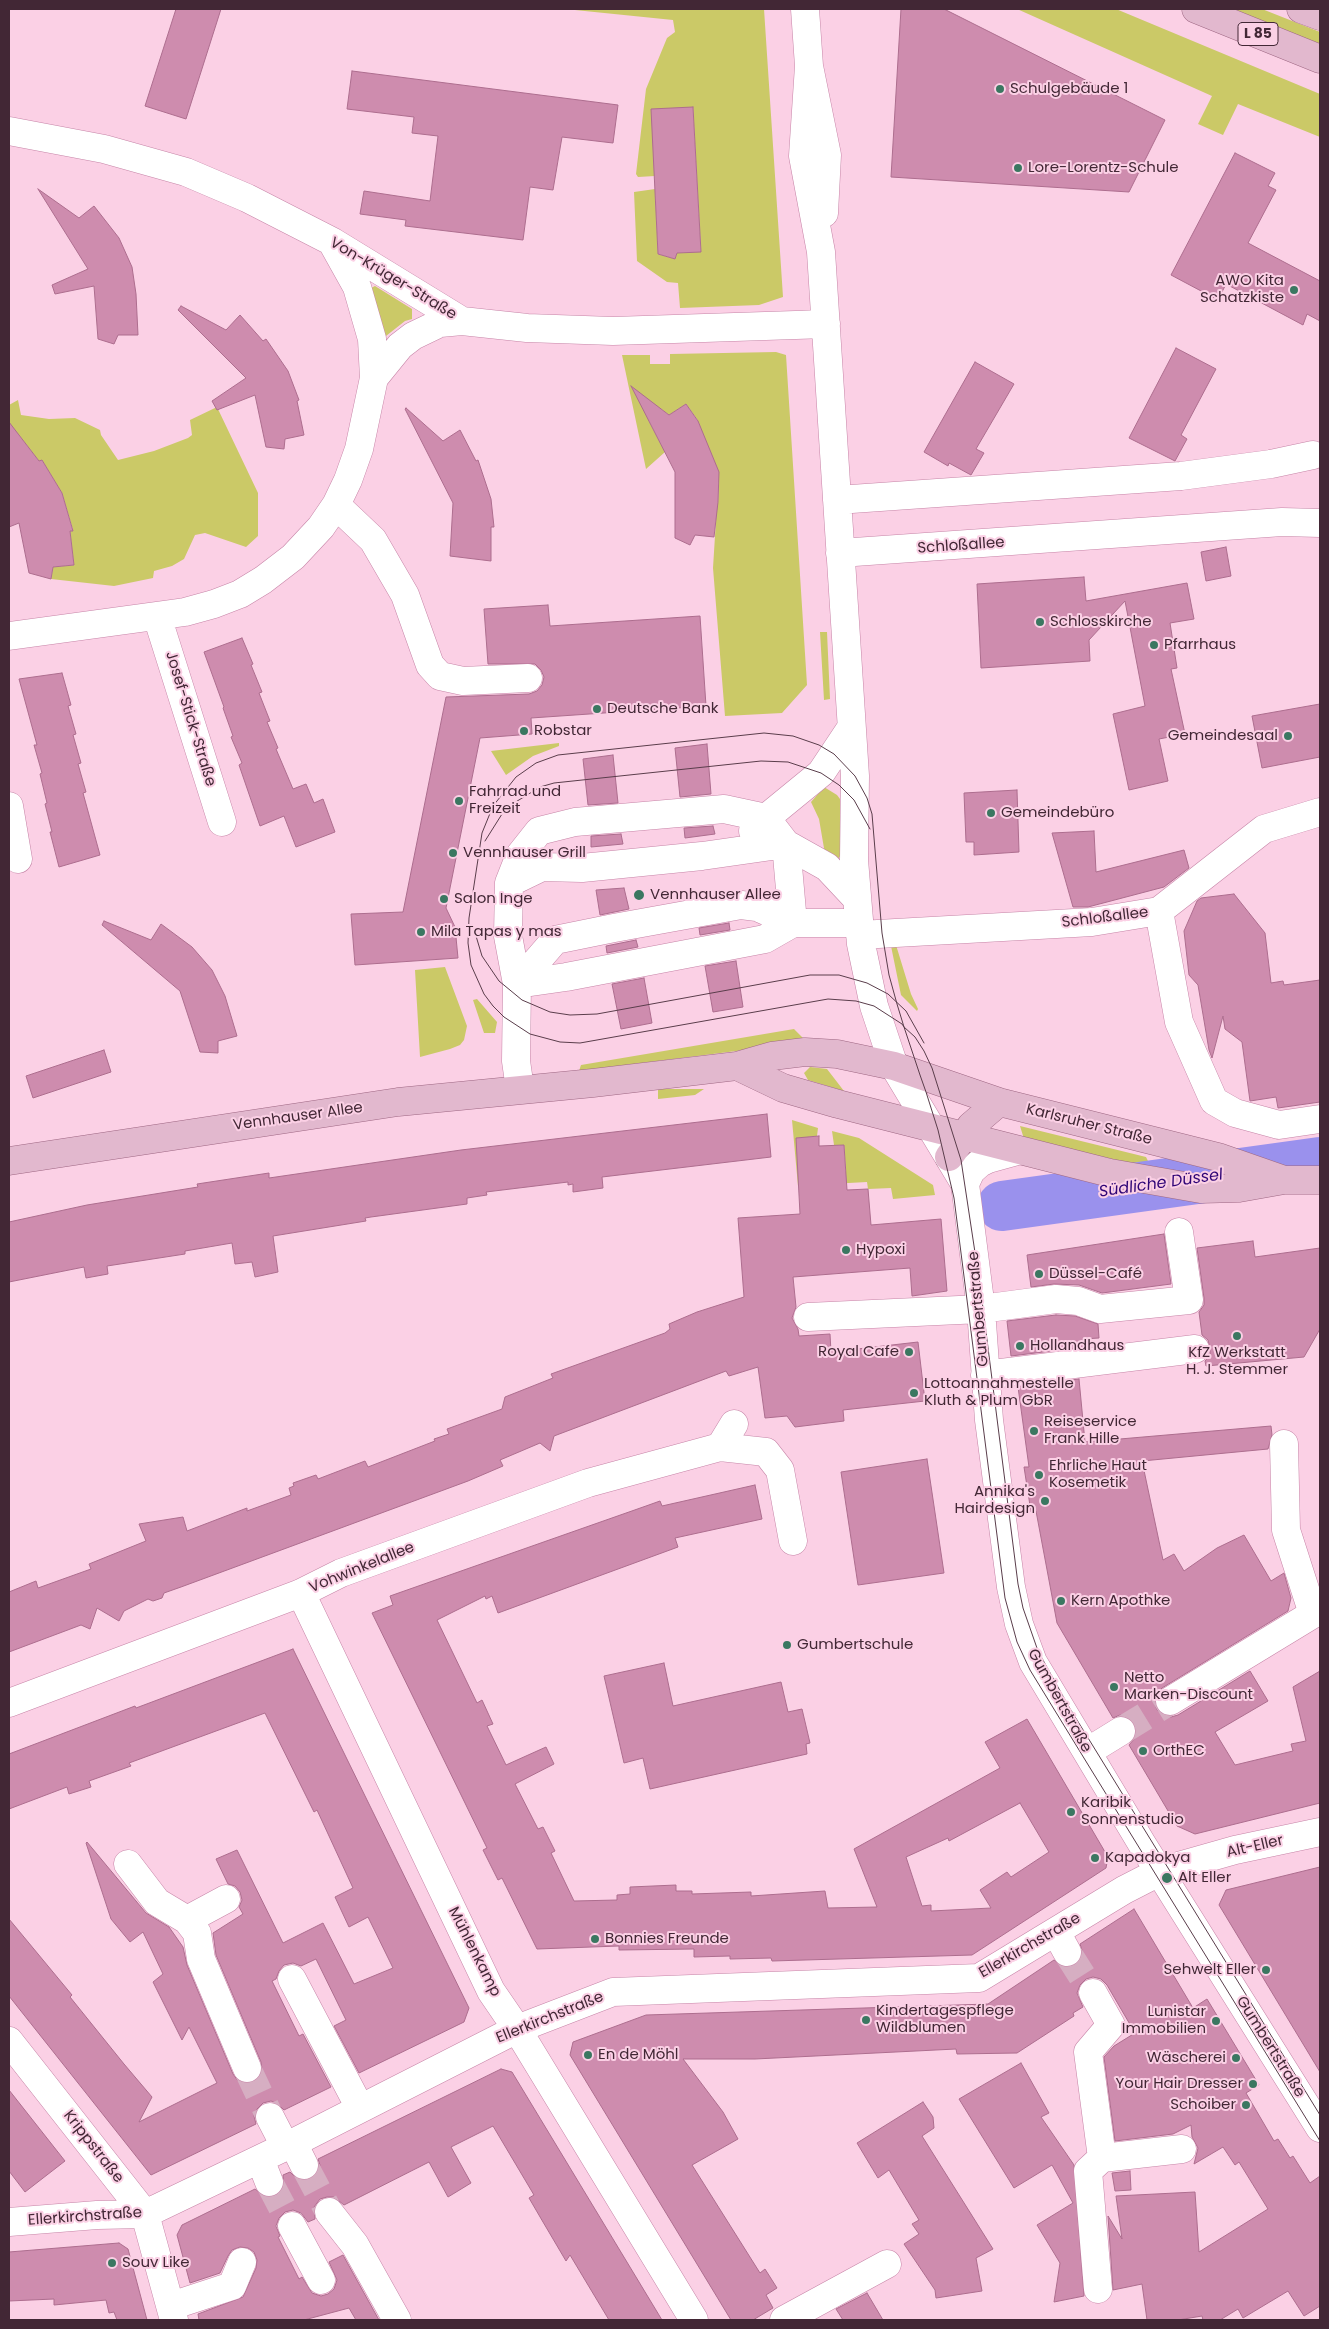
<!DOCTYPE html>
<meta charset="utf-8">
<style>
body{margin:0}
#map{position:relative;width:1329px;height:2329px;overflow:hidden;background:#fbd0e5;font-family:Poppins,sans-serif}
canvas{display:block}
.frame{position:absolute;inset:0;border:10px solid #422735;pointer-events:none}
</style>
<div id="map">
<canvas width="1329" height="2329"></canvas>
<div class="frame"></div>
</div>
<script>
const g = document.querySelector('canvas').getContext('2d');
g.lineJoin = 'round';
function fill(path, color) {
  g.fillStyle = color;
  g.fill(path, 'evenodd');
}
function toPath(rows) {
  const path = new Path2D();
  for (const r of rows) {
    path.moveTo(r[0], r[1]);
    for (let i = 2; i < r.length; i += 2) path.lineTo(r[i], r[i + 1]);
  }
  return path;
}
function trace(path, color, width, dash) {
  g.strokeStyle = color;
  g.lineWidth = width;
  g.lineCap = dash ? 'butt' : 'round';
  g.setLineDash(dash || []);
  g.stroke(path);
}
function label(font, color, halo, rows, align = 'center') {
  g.font = font + ' Poppins,sans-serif';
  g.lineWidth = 4;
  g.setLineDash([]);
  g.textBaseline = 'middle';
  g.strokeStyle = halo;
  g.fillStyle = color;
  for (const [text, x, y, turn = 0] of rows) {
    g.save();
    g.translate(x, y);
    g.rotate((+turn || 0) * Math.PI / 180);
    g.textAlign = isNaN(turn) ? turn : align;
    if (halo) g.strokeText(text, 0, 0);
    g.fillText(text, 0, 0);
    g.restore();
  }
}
const green = toPath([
 [565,9,764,9,783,297,759,305,680,308,678,283,667,282,637,261,634,192,655,189,658,254,675,259,677,253,701,251,693,107,655,176,638,177,636,174,646,89,667,38,675,32,673,20],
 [1017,9,1116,9,1320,94,1320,137,1238,104,1223,135,1198,124,1212,96],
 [1231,9,1262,9,1320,32,1320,44],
 [375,286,412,309,412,319,405,321,386,336,381,334,369,289],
 [776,352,786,355,807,685,782,713,725,716,713,568,716,520,714,504,718,503,719,484,697,419,686,404,669,415,660,408,649,421,665,452,646,469,622,355,650,355,650,364,670,364,670,354],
 [18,400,21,415,49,419,75,418,100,430,101,435,118,460,154,451,188,438,192,435,190,420,217,407,258,493,258,536,246,547,205,533,195,535,184,559,172,566,154,571,153,578,114,586,51,579,53,567,74,565,70,531,73,530,62,493,42,460,39,461,18,434,9,442,9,405],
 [820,632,827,632,830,699,824,700],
 [559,743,559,746,533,756,506,775,491,751],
 [824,787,837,795,840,799,841,855,837,860,825,854,819,819,811,802],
 [896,945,911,994,918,1009,917,1011,901,995,891,946],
 [445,967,467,1026,464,1040,460,1045,450,1049,420,1057,415,970],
 [477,999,497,1022,495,1033,484,1033,473,1000],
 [794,1029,807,1042,579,1071,581,1065],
 [810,1067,827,1069,844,1091,808,1080,804,1073],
 [658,1089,704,1089,695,1095,658,1099],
 [792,1120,818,1128,817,1136,809,1137,821,1185,798,1186],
 [1020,1126,1146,1157,1148,1161,1143,1165,1138,1165,1024,1139],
 [832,1131,859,1138,933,1185,935,1195,893,1199,891,1188,868,1189,867,1182,830,1184,846,1171,844,1145,834,1145]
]);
const river = toPath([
 [1002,1206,1320,1162]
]);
const building = toPath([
 [176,9,221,9,186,119,145,106,176,9],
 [901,9,944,9,1165,120,1129,192,891,177,901,9],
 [352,71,618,105,613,143,562,137,553,190,530,187,523,240,405,226,406,220,360,214,364,191,430,201,438,136,412,133,414,117,347,109,352,71],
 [693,107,701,252,677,253,675,259,658,254,651,109,693,107],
 [1235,153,1275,173,1268,186,1276,190,1248,243,1320,281,1320,321,1307,314,1303,325,1226,284,1218,300,1171,275,1235,153],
 [38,189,79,218,94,206,119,238,132,267,136,294,138,335,118,335,114,344,98,339,94,286,55,294,52,285,88,269,38,189],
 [181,306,226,330,240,315,263,341,266,339,288,371,299,400,297,401,304,435,285,439,284,449,266,447,255,395,217,410,212,401,246,378,178,310,181,306],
 [1176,348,1216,369,1181,435,1187,439,1175,461,1129,438,1176,348],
 [975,362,1014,384,976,449,984,453,971,475,949,463,948,466,924,452,975,362],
 [631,386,669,415,686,404,698,421,719,472,718,502,714,537,695,535,690,545,675,538,675,472,631,386],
 [406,408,443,441,460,430,476,461,478,460,491,499,494,527,491,527,491,561,450,556,453,503,405,409,406,408],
 [9,422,39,461,42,460,62,493,73,531,70,531,74,565,53,567,51,579,29,573,19,523,9,527,9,422],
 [1226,547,1231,576,1206,581,1201,552,1226,547],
 [1084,577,1086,601,1187,583,1194,619,1170,623,1177,668,1171,669,1185,734,1159,739,1168,781,1129,790,1113,714,1145,706,1125,601,1089,640,1090,661,981,668,977,584,1084,577],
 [548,605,550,626,700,616,706,706,531,718,532,734,480,738,446,908,455,927,458,958,355,965,351,914,403,912,446,697,529,694,537,691,542,685,544,677,541,670,535,664,488,664,484,609,548,605],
 [242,638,253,664,251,665,262,692,259,693,270,721,267,722,278,748,276,749,293,789,306,784,314,803,323,799,335,832,296,847,284,816,260,826,239,765,242,763,231,737,233,736,223,708,224,707,204,652,242,638],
 [62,673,71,705,68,706,76,734,73,735,81,763,78,764,86,792,83,793,100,855,59,867,50,832,52,832,45,804,47,803,40,774,42,773,34,745,37,745,19,679,62,673],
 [1320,704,1320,757,1262,768,1252,716,1320,704],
 [707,744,711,794,680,797,675,748,707,744],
 [613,755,618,803,588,805,583,759,613,755],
 [1017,790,1019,852,974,855,974,842,966,842,964,793,1017,790],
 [713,826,715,834,685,838,684,828,713,826],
 [1094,831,1096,872,1184,850,1189,868,1164,887,1088,907,1073,907,1052,833,1094,831],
 [621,834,623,844,591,847,591,836,621,834],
 [624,888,629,909,600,915,596,890,624,888],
 [1234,894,1265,933,1271,983,1283,981,1284,985,1320,980,1320,1102,1278,1108,1276,1097,1250,1101,1242,1042,1225,1029,1223,1016,1212,1058,1209,1050,1198,985,1189,975,1184,931,1197,901,1201,898,1234,894],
 [104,921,151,940,161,924,192,947,212,970,225,996,237,1036,218,1041,218,1053,200,1052,180,991,102,925,104,921],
 [729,923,730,930,700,935,699,928,729,923],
 [636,940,638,947,607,953,606,946,636,940],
 [736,961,743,1007,713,1012,705,966,736,961],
 [644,978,652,1023,621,1029,612,984,644,978],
 [104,1050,111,1072,33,1098,26,1076,104,1050],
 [767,1114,771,1157,602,1177,603,1188,573,1192,573,1184,568,1185,568,1182,486,1192,487,1195,467,1198,467,1204,371,1217,365,1218,366,1221,273,1236,278,1272,255,1277,252,1262,235,1264,232,1243,185,1251,185,1254,107,1266,108,1274,86,1278,84,1267,9,1282,9,1222,87,1205,198,1187,197,1184,269,1173,269,1178,461,1150,767,1114],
 [819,1136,819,1146,844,1145,847,1190,868,1189,871,1225,941,1219,947,1291,912,1296,910,1268,793,1277,796,1307,792,1318,798,1329,799,1336,830,1334,831,1352,918,1342,925,1401,843,1410,844,1421,795,1427,787,1416,765,1418,758,1367,729,1376,726,1371,554,1436,550,1451,540,1443,500,1460,503,1466,468,1481,181,1587,164,1593,162,1598,153,1601,148,1599,124,1611,119,1621,97,1608,90,1629,81,1625,9,1652,9,1592,36,1581,38,1588,91,1569,89,1564,146,1541,139,1524,183,1517,187,1531,247,1508,247,1511,291,1495,289,1488,294,1486,293,1483,316,1475,318,1479,365,1461,368,1467,435,1441,434,1439,449,1434,447,1429,502,1409,505,1397,553,1378,551,1374,665,1333,670,1329,669,1324,697,1312,744,1297,738,1218,800,1214,796,1138,819,1136],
 [1164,1234,1171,1284,1102,1293,1079,1285,1054,1284,1031,1287,1027,1255,1164,1234],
 [1253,1241,1255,1257,1320,1248,1320,1329,1304,1357,1206,1366,1205,1361,1210,1355,1210,1348,1208,1340,1202,1335,1199,1312,1204,1305,1204,1298,1197,1248,1253,1241],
 [1056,1315,1075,1316,1098,1324,1099,1338,1083,1339,1084,1347,1011,1356,1007,1321,1056,1315],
 [1079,1379,1085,1442,1271,1426,1272,1435,1268,1449,1142,1461,1163,1560,1174,1554,1184,1571,1217,1548,1244,1535,1271,1581,1284,1573,1291,1598,1288,1611,1162,1688,1156,1694,1154,1702,1157,1710,1163,1715,1171,1717,1178,1715,1250,1671,1268,1701,1215,1732,1235,1765,1293,1751,1291,1744,1306,1741,1293,1687,1320,1671,1320,1803,1195,1834,1177,1826,1129,1745,1135,1738,1137,1730,1134,1723,1128,1717,1120,1715,1113,1718,1057,1623,1036,1511,1031,1512,1024,1467,1029,1467,1018,1387,1079,1379],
 [927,1459,944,1573,858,1585,841,1472,927,1459],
 [755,1485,762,1519,675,1538,678,1547,498,1613,492,1596,486,1599,485,1596,437,1620,477,1703,482,1700,493,1724,487,1726,506,1765,546,1747,554,1764,515,1784,538,1829,543,1827,555,1851,551,1853,574,1901,617,1900,617,1895,630,1894,630,1887,676,1885,676,1891,692,1891,692,1894,751,1892,751,1896,825,1891,828,1908,877,1907,854,1849,1000,1768,985,1742,1027,1719,1108,1857,1106,1868,972,1955,772,1961,771,1958,730,1959,730,1956,694,1957,694,1949,619,1950,619,1946,537,1949,502,1878,498,1880,483,1850,487,1848,372,1613,393,1605,390,1596,646,1506,660,1501,662,1506,755,1485],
 [1020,1803,1049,1852,1011,1877,1007,1872,980,1890,991,1908,931,1911,931,1905,922,1906,906,1857,948,1838,949,1841,1020,1803],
 [293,1649,469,2008,464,2022,359,2073,334,2026,346,2020,316,1959,301,1966,293,1963,284,1965,279,1971,276,1979,272,1981,299,2036,303,2034,331,2087,284,2110,278,2104,271,2101,263,2103,257,2109,254,2116,256,2124,151,2175,9,1996,9,1919,72,1995,70,1997,124,2064,152,2097,139,2122,217,2083,189,2027,182,2040,153,1982,163,1974,143,1932,130,1942,111,1919,86,1843,87,1842,146,1913,169,1927,183,1947,187,1965,233,2074,238,2081,246,2084,254,2082,260,2077,262,2069,261,2062,216,1955,213,1933,243,1914,239,1907,242,1900,240,1892,235,1886,228,1884,216,1859,237,1850,283,1943,323,1923,354,1984,393,1968,368,1917,349,1927,335,1897,353,1888,317,1810,314,1812,265,1713,129,1763,131,1766,89,1781,91,1787,69,1794,67,1787,9,1809,9,1754,135,1706,136,1708,293,1649],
 [664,1663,673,1706,781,1682,788,1712,802,1709,810,1743,806,1744,807,1754,650,1789,643,1758,624,1763,604,1676,664,1663],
 [1320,1867,1320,2072,1219,1905,1226,1890,1320,1867],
 [1134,1909,1193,2008,1207,1999,1259,2085,1246,2093,1274,2141,1278,2139,1290,2158,1293,2156,1310,2183,1320,2176,1320,2306,1304,2316,1288,2291,1243,2318,1238,2309,1220,2320,1203,2320,1202,2316,1178,2320,1147,2320,1142,2284,1113,2290,1108,2216,1122,2239,1116,2196,1195,2192,1199,2252,1268,2209,1239,2162,1235,2165,1223,2147,1194,2164,1198,2148,1192,2137,1191,2125,1173,2134,1115,2141,1104,2057,1114,2046,1135,2033,1107,1985,1101,1979,1093,1977,1086,1979,1080,1985,1077,1993,1083,2007,1073,2013,1074,2016,1017,2053,957,2054,956,2049,755,2059,683,2059,723,2112,738,2139,692,2165,760,2273,765,2269,777,2288,766,2295,773,2308,753,2320,731,2320,570,2055,573,2042,646,2015,988,2004,1054,1960,1066,1968,1075,1965,1080,1960,1083,1953,1080,1944,1134,1909],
 [1021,2063,1049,2113,1041,2117,1074,2165,1084,2296,1054,2302,1060,2263,1037,2225,1073,2203,1052,2165,1014,2188,959,2099,1021,2063],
 [501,2069,512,2072,662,2320,609,2320,570,2255,566,2261,543,2222,529,2198,534,2195,493,2126,451,2147,471,2183,448,2197,429,2162,344,2205,334,2197,327,2197,320,2199,314,2207,315,2219,308,2222,301,2213,293,2210,285,2212,279,2218,276,2226,280,2236,278,2237,299,2279,302,2277,312,2293,321,2296,328,2294,334,2289,337,2280,329,2262,343,2255,379,2320,356,2320,349,2308,304,2320,199,2320,198,2314,243,2297,256,2268,257,2260,254,2252,248,2248,240,2247,232,2250,228,2256,220,2273,190,2283,177,2235,182,2225,255,2189,266,2197,275,2196,281,2191,284,2185,283,2175,290,2172,296,2178,304,2181,311,2179,317,2173,320,2165,318,2159,501,2069],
 [9,2090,65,2161,25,2192,9,2171,9,2090],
 [923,2102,933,2117,934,2128,922,2136,993,2249,976,2258,982,2291,936,2298,935,2290,904,2244,919,2234,912,2224,919,2220,889,2170,878,2178,857,2143,923,2102],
 [1130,2171,1131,2190,1115,2191,1112,2173,1130,2171],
 [119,2243,128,2249,147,2320,117,2320,114,2312,109,2313,106,2300,54,2305,54,2299,9,2301,9,2252,119,2243],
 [867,2293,883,2320,843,2320,836,2309,867,2293]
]);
const minorTunnel = toPath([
 [1121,1731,1170,1701],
 [1067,1952,1093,1993],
 [247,2068,270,2117],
 [304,2165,329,2212],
 [269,2182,292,2226]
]);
const minor = toPath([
 [805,9,809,66,827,155,824,213],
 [809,66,803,156,821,252,855,776,854,860,861,944,874,1006,894,1066,965,1184,981,1309,989,1420,1011,1587,1019,1624,1033,1662,1142,1844,1320,2128],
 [9,131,104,149,186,172,247,198,333,242,462,321,527,328,613,331,826,324],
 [374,378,400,346,413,336,440,323,462,321],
 [837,500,1181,476,1271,464,1313,455],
 [336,505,373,540,405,595,430,665,440,676,463,681,528,678],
 [840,553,1282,522,1320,523],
 [157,616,222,822],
 [9,636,185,612,214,604,240,594,263,580,293,557,321,527,336,505,348,480,359,449,374,378,372,339,357,287,333,244],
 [9,806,18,859],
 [753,831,766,818,821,773,851,728],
 [786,844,793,923],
 [509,883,542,867,582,868,702,856,786,844],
 [1159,911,1179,1022,1214,1101,1235,1113,1279,1125,1320,1119],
 [860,935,1092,922,1159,911,1264,829,1320,812],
 [517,984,555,940,614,928,741,905,757,907,793,923,858,923],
 [517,984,566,977,765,939,793,923],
 [520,1089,516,1061,517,984,508,936,509,883,520,855,539,831,575,822,724,809,766,818,786,844,827,867,857,899],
 [965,1184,971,1171,980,1163,988,1159,1017,1151],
 [808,1317,981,1309,1056,1299,1078,1301,1100,1309,1189,1300,1179,1232],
 [985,1375,1195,1349],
 [720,1447,766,1452,780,1470,793,1541],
 [301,1593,491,1991,517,2029,694,2320],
 [1170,1701,1313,1614,1286,1530,1284,1444],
 [9,1703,301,1593,341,1573,588,1483,720,1447,734,1424],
 [1087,1752,1121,1731],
 [128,1864,157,1902,187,1920],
 [226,1899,187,1920,197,1933,201,1959,247,2068],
 [1056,1932,1067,1952],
 [292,1979,360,2108],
 [1093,1993,1111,2025,1088,2052,1102,2158,1182,2149],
 [9,2041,145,2214,174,2320],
 [270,2117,285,2146],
 [293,2143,304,2165],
 [260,2159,269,2182],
 [329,2212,355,2245,397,2320],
 [9,2222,97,2215,145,2214,293,2143,517,2029,613,1992,979,1978,1124,1890,1161,1871,1235,1850,1320,1832],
 [292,2226,321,2280],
 [1098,2289,1088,2171,1102,2158],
 [171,2306,232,2286,242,2262],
 [784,2320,887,2264]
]);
const major = toPath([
 [1196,9,1320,59],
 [1301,9,1320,16],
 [737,1066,783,1088,838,1104,1110,1173,1201,1189,1239,1188,1284,1180,1320,1180],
 [949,1157,971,1126,999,1102],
 [9,1161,398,1102,593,1083,737,1066,772,1056,805,1052,837,1054,894,1066,999,1102,1218,1157,1284,1180]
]);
const tram = toPath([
 [485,841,502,814,514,803,540,787,554,783,761,761,788,762,821,773,839,785,854,800,870,829],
 [473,926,482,956,499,981,522,1000,550,1012,570,1015,597,1014,810,975,839,975,867,983,888,994,906,1011,924,1043],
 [976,1253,1018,1584,1023,1608,1038,1651,1069,1707,1320,2115],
 [976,1259,961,1160,932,1068,924,1051,915,1037,904,1027,902,1024,874,1006,856,1001,828,999,580,1043,560,1042,530,1034,504,1017,493,1006,484,994,471,965,468,943,469,918,482,833,493,806,516,777,536,763,558,755,764,733,793,736,819,745,834,754,855,776,867,798,872,814,882,933,889,975,897,1004,904,1027,920,1075,926,1092,938,1130,954,1198,1005,1598,1017,1642,1030,1670,1087,1763,1320,2141]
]);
const markers = [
 [1000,89,5,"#3b7761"],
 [1018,168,5,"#3b7761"],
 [1294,290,5,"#3b7761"],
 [1040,622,5,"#3b7761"],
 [1154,645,5,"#3b7761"],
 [597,709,5,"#3b7761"],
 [524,731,5,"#3b7761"],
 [1288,736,5,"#3b7761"],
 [459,801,5,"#3b7761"],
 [991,813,5,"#3b7761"],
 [453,853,5,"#3b7761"],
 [639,895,6,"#3b7761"],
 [444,899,5,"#3b7761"],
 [421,932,5,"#3b7761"],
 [846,1250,5,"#3b7761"],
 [1039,1274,5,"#3b7761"],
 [1237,1336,5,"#3b7761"],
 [1020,1346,5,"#3b7761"],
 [909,1352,5,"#3b7761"],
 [914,1393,5,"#3b7761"],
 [1034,1431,5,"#3b7761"],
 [1039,1475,5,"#3b7761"],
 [1045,1501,5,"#3b7761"],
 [1061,1601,5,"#3b7761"],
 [787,1645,5,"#3b7761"],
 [1114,1687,5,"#3b7761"],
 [1143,1751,5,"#3b7761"],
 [1071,1812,5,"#3b7761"],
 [1095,1858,5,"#3b7761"],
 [1167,1878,6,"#3b7761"],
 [595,1939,5,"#3b7761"],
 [1266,1970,5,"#3b7761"],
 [866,2020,5,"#3b7761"],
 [1216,2021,5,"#3b7761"],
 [588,2055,5,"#3b7761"],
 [1236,2058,5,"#3b7761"],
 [1253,2084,5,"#3b7761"],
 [1246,2105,5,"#3b7761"],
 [112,2263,5,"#3b7761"]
];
const shields = [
 [1258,34,40]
];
const shieldNames = [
 ["L 85",1258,34]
];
const poiNames = [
 ["Schulgebäude 1",1010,89],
 ["Lore-Lorentz-Schule",1028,168],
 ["AWO Kita",1284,281,"right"],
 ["Schatzkiste",1284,298,"right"],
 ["Schlosskirche",1050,622],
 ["Pfarrhaus",1164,645],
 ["Deutsche Bank",607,709],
 ["Robstar",534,731],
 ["Gemeindesaal",1278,736,"right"],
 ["Fahrrad und",469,792],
 ["Freizeit",469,809],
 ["Gemeindebüro",1001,813],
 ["Vennhauser Grill",463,853],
 ["Vennhauser Allee",650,895],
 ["Salon Inge",454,899],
 ["Mila Tapas y mas",431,932],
 ["Hypoxi",856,1250],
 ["Düssel-Café",1049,1274],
 ["Hollandhaus",1030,1346],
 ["Royal Cafe",899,1352,"right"],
 ["KfZ Werkstatt",1237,1353,"center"],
 ["H. J. Stemmer",1237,1370,"center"],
 ["Lottoannahmestelle",924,1384],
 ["Kluth & Plum GbR",924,1401],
 ["Reiseservice",1044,1422],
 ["Frank Hille",1044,1439],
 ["Ehrliche Haut",1049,1466],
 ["Kosemetik",1049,1483],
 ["Annika's",1035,1492,"right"],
 ["Hairdesign",1035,1509,"right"],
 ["Kern Apothke",1071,1601],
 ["Gumbertschule",797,1645],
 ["Netto",1124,1678],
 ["Marken-Discount",1124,1695],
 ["OrthEC",1153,1751],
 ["Karibik",1081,1803],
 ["Sonnenstudio",1081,1820],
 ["Kapadokya",1105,1858],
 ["Alt Eller",1178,1878],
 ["Bonnies Freunde",605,1939],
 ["Sehwelt Eller",1256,1970,"right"],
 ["Kindertagespflege",876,2011],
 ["Wildblumen",876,2028],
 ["Lunistar",1206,2012,"right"],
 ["Immobilien",1206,2029,"right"],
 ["En de Möhl",598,2055],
 ["Wäscherei",1226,2058,"right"],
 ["Your Hair Dresser",1243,2084,"right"],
 ["Schoiber",1236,2105,"right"],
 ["Souv Like",122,2263]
];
const streetNames = [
 ["Von-Krüger-Straße",393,279,31],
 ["Schloßallee",961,546,-4],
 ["Josef-Stick-Straße",190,719,73],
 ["Schloßallee",1105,918,-7],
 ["Vennhauser Allee",298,1117,-8],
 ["Karlsruher Straße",1089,1125,14],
 ["Gumbertstraße",979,1309,-95],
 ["Vohwinkelallee",362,1568,-22],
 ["Gumbertstraße",1059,1701,61],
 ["Alt-Eller",1255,1847,-13],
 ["Ellerkirchstraße",1030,1946,-30],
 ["Mühlenkamp",474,1952,63],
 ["Ellerkirchstraße",550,2018,-22],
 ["Gumbertstraße",1270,2047,58],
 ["Krippstraße",93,2147,52],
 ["Ellerkirchstraße",85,2217,-4]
];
const waterNames = [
 ["Südliche Düssel",1161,1184,-8]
];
fill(green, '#cbc967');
trace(river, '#9a91ed', 50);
fill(building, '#ce8cae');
trace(building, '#ad6d8e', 1);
trace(minorTunnel, '#d6aec2', 28, [28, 14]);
trace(minor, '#c684a7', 29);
trace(major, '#9e6783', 29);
trace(minor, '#fff', 28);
trace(major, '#e2b8ce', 28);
trace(tram, '#5a3d4b', 1);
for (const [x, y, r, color] of markers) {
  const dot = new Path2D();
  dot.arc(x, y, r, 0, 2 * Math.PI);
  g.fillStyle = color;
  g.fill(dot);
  trace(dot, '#fbd0e5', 2);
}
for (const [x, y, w] of shields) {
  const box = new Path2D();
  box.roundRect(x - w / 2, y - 11.5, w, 23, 4);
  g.fillStyle = '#fbd0e5';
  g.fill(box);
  trace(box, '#422735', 1);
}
label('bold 14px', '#422735', null, shieldNames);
label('15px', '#422735', '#fbd0e5', poiNames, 'left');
label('15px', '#422735', '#fbd0e5', streetNames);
label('italic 16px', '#2f0576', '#fbd0e5', waterNames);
</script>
